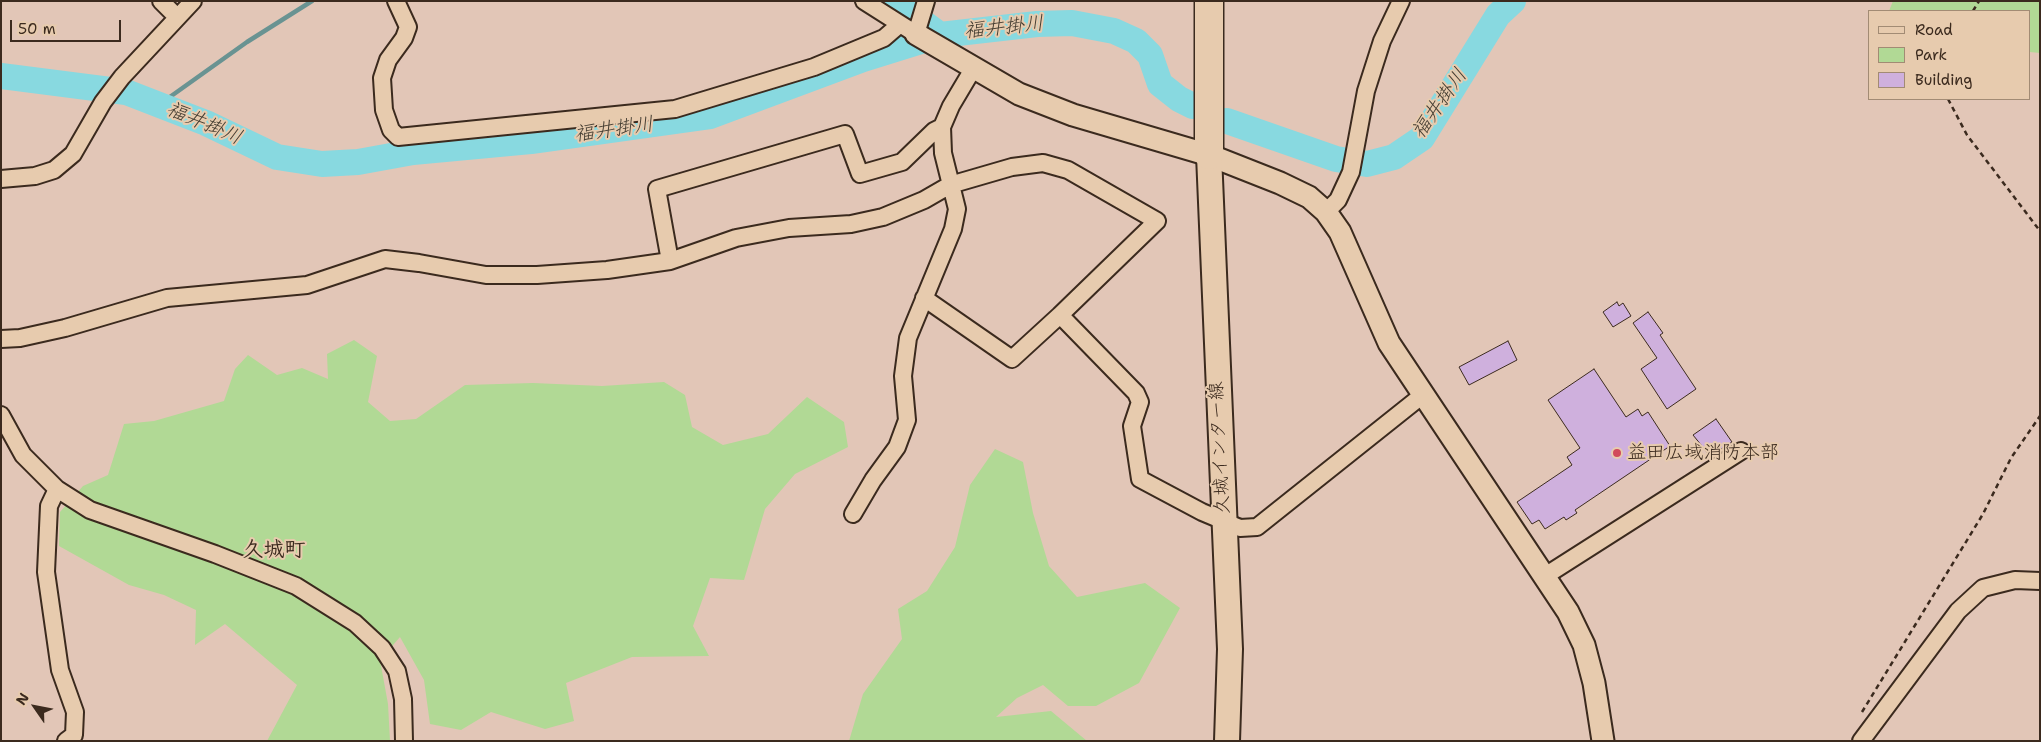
<!DOCTYPE html>
<meta charset="utf-8">
<style>
body{margin:0}
#map{position:relative;width:2041px;height:742px;overflow:hidden;background:#e2c6b7;font-family:"Shantell Sans",sans-serif}
canvas{display:block}
.frame{position:absolute;inset:0;border:2px solid #3b2a1e;pointer-events:none}
.legend{position:absolute;left:1868px;top:10px;width:162px;height:90px;box-sizing:border-box;background:#e7cbae;border:1px solid #a28b74;margin:0;padding:6px 9px;list-style:none;font-size:15px;color:#3b2a1e}
.legend li{display:flex;align-items:center;gap:10px;height:25px}
.legend b{width:25px;border:1px solid #a28b74}
.north{position:absolute;left:10px;top:682px;width:50px;height:50px;-webkit-text-stroke:4px #e7cbae;paint-order:stroke;rotate:303deg;font-size:14px;font-weight:700;line-height:20px;text-align:center;color:#3b2a1e}
.north::after{content:'';display:block;margin:auto;width:18px;height:22px;background:#3b2a1e;clip-path:polygon(50% 0,100% 100%,50% 72%,0 100%)}
.scale{position:absolute;left:10px;top:20px;width:111px;height:22px;box-sizing:border-box;border:2px solid #3b2a1e;border-top:0;padding-left:6px;font-size:15px;line-height:18px;white-space:nowrap;color:#3b2a1e;-webkit-text-stroke:4px #e7cbae;paint-order:stroke}
</style>
<div id="map">
<canvas width="2041" height="742"></canvas>
<div class="frame"></div>
<ul class="legend">
<li><b style="height:6px;background:#e7cbae"></b>Road</li>
<li><b style="height:14px;background:#b1d995"></b>Park</li>
<li><b style="height:14px;background:#cfb0dd"></b>Building</li>
</ul>
<div class="north">N</div>
<div class="scale">50 m</div>
</div>
<script>
const g = document.querySelector('canvas').getContext('2d');
g.lineJoin = 'round';
function fill(path, color) {
  g.fillStyle = color;
  g.fill(path, 'evenodd');
}
function toPath(rows) {
  const path = new Path2D();
  for (const r of rows) {
    path.moveTo(r[0], r[1]);
    for (let i = 2; i < r.length; i += 2) path.lineTo(r[i], r[i + 1]);
  }
  return path;
}
function trace(path, color, width, dash) {
  g.strokeStyle = color;
  g.lineWidth = width;
  g.lineCap = dash ? 'butt' : 'round';
  g.setLineDash(dash || []);
  g.stroke(path);
}
function label(font, color, halo, rows, align = 'center') {
  g.font = font + ' "Shantell Sans","Klee One",sans-serif';
  g.lineWidth = 4;
  g.setLineDash([]);
  g.textBaseline = 'middle';
  g.strokeStyle = halo;
  g.fillStyle = color;
  for (const [text, x, y, turn = 0] of rows) {
    g.save();
    g.translate(x, y);
    g.rotate((+turn || 0) * Math.PI / 180);
    g.textAlign = isNaN(turn) ? turn : align;
    if (halo) g.strokeText(text, 0, 0);
    g.fillText(text, 0, 0);
    g.restore();
  }
}
const green = toPath([
 [1893,1,2040,1,2040,53,2030,52,2030,11,1889,11],
 [354,340,377,356,368,402,390,421,416,419,465,385,533,383,602,386,664,382,685,395,692,427,723,445,768,434,807,397,844,422,848,447,795,474,765,509,744,580,710,578,693,626,709,656,632,657,566,683,574,721,545,729,491,712,461,730,430,724,424,680,400,637,380,660,388,704,390,741,267,741,297,685,225,624,195,645,196,610,164,595,129,585,59,546,60,512,83,486,108,475,124,424,154,421,224,401,235,369,248,355,277,375,302,368,328,379,327,354],
 [995,449,1023,462,1033,513,1049,566,1077,597,1145,583,1180,608,1139,683,1096,706,1068,706,1043,685,1017,698,996,717,1051,711,1087,741,849,741,863,694,902,639,898,609,927,591,955,547,970,485]
]);
const stream = toPath([
 [160,104,247,42,312,1]
]);
const river = toPath([
 [898,1,899,5,940,35],
 [1,76,126,92,206,123,277,157,322,164,358,162,413,152,531,141,710,116,863,59,940,35,1037,24,1072,23,1114,31,1136,41,1150,55,1160,84,1179,99,1193,106],
 [1227,121,1336,159,1367,164,1394,157,1422,138,1498,15,1513,1]
]);
const building = toPath([
 [1617,302,1619,306,1623,303,1631,316,1613,327,1603,312,1617,302],
 [1648,312,1663,333,1660,335,1696,389,1667,409,1641,369,1657,358,1633,323,1648,312],
 [1508,341,1517,360,1469,385,1459,367,1508,341],
 [1594,369,1626,417,1638,409,1642,416,1648,412,1670,446,1575,510,1577,513,1566,520,1564,517,1545,529,1539,520,1532,524,1517,502,1572,465,1567,457,1580,448,1548,400,1594,369],
 [1716,419,1732,442,1710,456,1693,435,1716,419]
]);
const path = toPath([
 [1973,11,1979,1],
 [1948,99,1967,135,2040,231],
 [1862,712,1983,514,2011,458,2040,416]
]);
const minor = toPath([
 [161,1,177,17],
 [396,1,408,27,404,38,388,60,382,78,384,110,391,130,398,137,675,109,814,67,884,38,899,25],
 [864,1,916,34,926,1],
 [1,179,35,176,54,170,73,154,103,102,122,77,193,1],
 [1326,212,1338,200,1351,172,1366,91,1382,41,1401,1],
 [670,261,657,189,845,134,860,174,902,162,934,131,942,127],
 [924,298,1012,359,1060,315],
 [1,339,20,338,65,328,167,298,307,285,385,259,419,263,486,275,537,275,607,270,670,261,736,238,789,228,851,224,883,217,924,200,950,185,1012,167,1043,163,1068,170,1157,221,1060,315,1136,393,1140,402,1132,426,1140,479,1202,512,1240,528,1257,527,1424,394],
 [1,415,23,455,57,489,90,510,215,554,296,586,355,623,382,648,397,671,403,699,404,741],
 [57,489,49,506,46,572,60,670,75,712,74,735,66,741],
 [853,514,873,480,897,447,907,420,903,376,908,338,953,229,957,209,943,153,942,127,951,106,973,69],
 [1545,576,1741,451],
 [1861,741,1958,611,1983,588,2015,580,2040,581]
]);
const tertiary = toPath([
 [916,34,1019,94,1073,115,1209,155,1280,183,1309,197,1326,212,1340,232,1389,343,1568,612,1584,645,1594,683,1603,741]
]);
const secondary = toPath([
 [1209,155,1230,649,1227,741]
]);
const motorway = toPath([
 [1209,1,1209,155]
]);
const markers = [
 [1617,453,5,"#d1495b"]
];
const streetNames = [
 ["久城インター線",1220,448,-93]
];
const poiNames = [
 ["益田広域消防本部",1627,453]
];
const waterNames = [
 ["福井掛川",1004,28,-6],
 ["福井掛川",1440,104,-55],
 ["福井掛川",204,124,23],
 ["福井掛川",614,130,-8]
];
const quarterNames = [
 ["久城町",274,551]
];
fill(green, '#b1d995');
trace(stream, '#699392', 4.5);
trace(river, '#88d9e0', 26);
fill(building, '#cfb0dd');
trace(building, '#3b2a1e', 1);
trace(minor, '#3b2a1e', 20);
trace(tertiary, '#3b2a1e', 25);
trace(secondary, '#3b2a1e', 28);
trace(motorway, '#3b2a1e', 31);
trace(path, '#3b2a1e', 2.5, [5, 4]);
trace(minor, '#e7cbae', 16);
trace(tertiary, '#e7cbae', 21);
trace(secondary, '#e7cbae', 24);
trace(motorway, '#e7cbae', 28);
for (const [x, y, r, color] of markers) {
  const dot = new Path2D();
  dot.arc(x, y, r, 0, 2 * Math.PI);
  g.fillStyle = color;
  g.fill(dot);
  trace(dot, '#e7cbae', 2);
}
label('19px', '#3b2a1e', '#e7cbae', streetNames);
label('19px', '#3b2a1e', '#e7cbae', poiNames, 'left');
label('italic 20px', '#433c31', '#e7cbae', waterNames);
label('bold 21px', '#3b2a1e', '#e7cbae', quarterNames);
</script>
